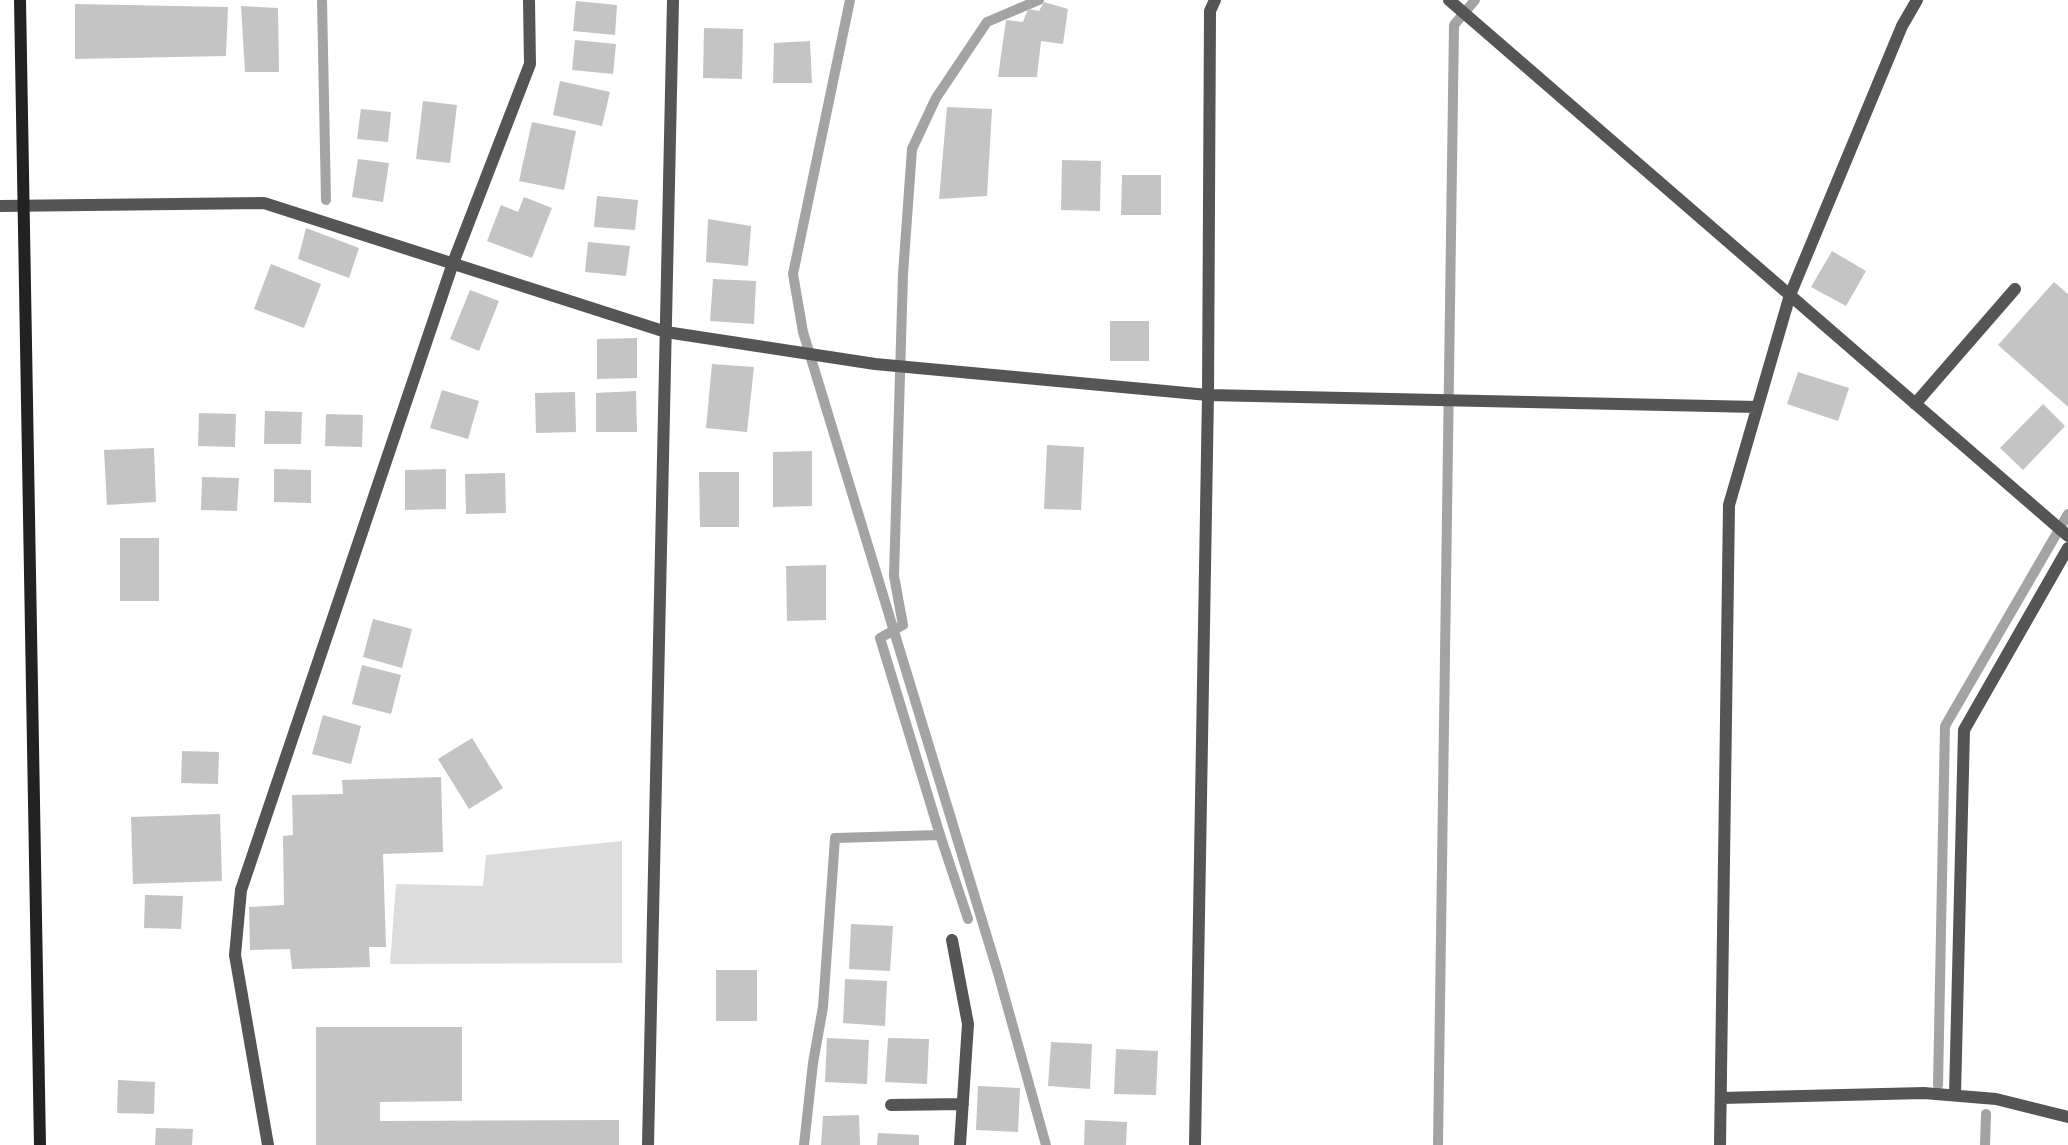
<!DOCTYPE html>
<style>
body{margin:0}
canvas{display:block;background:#fff}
</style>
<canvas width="2068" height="1145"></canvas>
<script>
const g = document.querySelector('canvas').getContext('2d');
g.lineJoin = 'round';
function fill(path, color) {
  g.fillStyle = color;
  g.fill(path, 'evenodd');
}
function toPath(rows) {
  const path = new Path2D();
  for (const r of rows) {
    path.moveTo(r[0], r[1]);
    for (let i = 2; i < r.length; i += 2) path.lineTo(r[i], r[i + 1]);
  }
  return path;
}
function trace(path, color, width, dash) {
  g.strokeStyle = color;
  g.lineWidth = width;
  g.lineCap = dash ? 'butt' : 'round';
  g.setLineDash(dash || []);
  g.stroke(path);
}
const green = toPath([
 [622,841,622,963,390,964,396,884,483,886,486,855]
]);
const stream = toPath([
 [322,0,326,200],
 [850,0,793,274,803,332,998,973,1046,1145],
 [940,835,880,638,903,625,894,576,903,274,912,149,936,98,987,22,1039,0],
 [1938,1085,1945,726,2068,514],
 [804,1145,813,1063,823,1007,835,838,940,835,968,919],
 [1438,1145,1454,25,1475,0],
 [1985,1145,1986,1114]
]);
const building = toPath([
 [576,1,617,5,615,35,573,31],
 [1044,2,1068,9,1063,44,1041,41,1037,77,998,77,1006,20,1023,22,1028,9,1039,11],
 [75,4,228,7,226,56,75,59],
 [241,6,278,8,279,72,245,72],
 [704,28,743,29,742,79,703,78],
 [575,40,616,44,613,74,572,70],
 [810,41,812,83,773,83,774,43],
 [560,81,610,92,602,126,553,115],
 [423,101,457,105,450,163,416,159],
 [947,107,992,109,987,196,939,199],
 [361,109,391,112,388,142,357,139],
 [532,122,576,131,564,190,519,181],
 [358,159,389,163,383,202,352,197],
 [1062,160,1101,161,1100,211,1061,210],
 [1122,175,1161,175,1161,215,1121,215],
 [597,196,638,200,635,230,594,227],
 [524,197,552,208,532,258,487,241,501,205,518,212],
 [708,219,751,226,748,266,706,262],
 [306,228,359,248,349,278,298,259],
 [588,242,630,246,626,276,585,272],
 [1832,251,1866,271,1846,306,1811,287],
 [271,264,321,284,304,328,254,309],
 [713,279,756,281,754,324,710,321],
 [2054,282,2068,294,2068,407,1998,345],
 [470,290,499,301,479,351,450,339],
 [1110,321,1149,321,1149,361,1110,361],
 [637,338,637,378,597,379,597,339],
 [712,364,754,367,747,432,706,428],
 [1798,372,1849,388,1838,421,1787,404],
 [442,390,479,401,468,439,430,428],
 [636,391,637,432,596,432,596,393],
 [575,392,576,432,536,433,535,393],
 [2043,404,2065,426,2023,470,2000,448],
 [265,411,302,412,301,444,264,444],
 [199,413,236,414,235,447,198,446],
 [326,414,363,415,362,447,325,446],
 [1047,445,1084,447,1081,510,1044,509],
 [154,448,156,502,107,505,104,450],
 [812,451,812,506,773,507,773,452],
 [274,469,311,470,311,503,274,502],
 [446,469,446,509,405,510,405,470],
 [699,472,739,472,739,527,700,527],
 [505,473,506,513,466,514,465,474],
 [202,477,239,478,237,511,201,510],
 [120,538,159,538,159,601,120,601],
 [826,565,826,620,787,621,786,566],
 [373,619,412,629,402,668,363,657],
 [362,665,401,675,391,714,352,704],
 [323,715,361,726,351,764,312,754],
 [472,738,503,788,469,809,438,759],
 [182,751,219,752,218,784,181,783],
 [441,777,443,852,383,854,386,947,369,947,370,967,292,969,290,949,250,950,249,907,284,905,283,836,293,835,292,795,343,794,342,780],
 [220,814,222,881,133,884,131,817],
 [145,895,183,896,181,929,144,928],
 [851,924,893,926,890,971,849,969],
 [716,970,757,970,757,1021,716,1021],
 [845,979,887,981,885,1026,843,1023],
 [316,1027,462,1027,462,1101,380,1102,380,1121,619,1120,619,1145,316,1145],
 [827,1038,869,1040,867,1084,825,1082],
 [888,1038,929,1039,927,1084,885,1082],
 [1051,1042,1092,1044,1090,1089,1048,1086],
 [1116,1049,1158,1051,1156,1095,1114,1094],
 [118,1080,155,1082,154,1114,117,1113],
 [978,1086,1020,1088,1018,1132,976,1130],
 [859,1115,860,1145,821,1145,823,1116],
 [1085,1120,1127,1122,1126,1145,1084,1145],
 [156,1128,193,1129,192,1145,155,1145],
 [878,1133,919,1135,919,1145,877,1145]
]);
const street = toPath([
 [1449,0,2068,536],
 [0,206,264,203,666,332,875,364,1208,395,1757,407],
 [1915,404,2015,289],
 [952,940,968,1024,960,1145],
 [1955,1095,1964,730,2068,548],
 [1721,1098,1924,1093,1996,1099,2068,1117],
 [891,1105,963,1104],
 [268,1145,235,955,241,890,453,263,530,64,529,0],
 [648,1145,673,0],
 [1195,1145,1208,395,1210,11,1215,0],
 [1720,1145,1729,505,1790,295,1902,26,1917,0]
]);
const secondary = toPath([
 [20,0,40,1145]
]);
fill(green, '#dcdcdc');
trace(stream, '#a3a3a3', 10);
fill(building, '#c4c4c4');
trace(street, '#555', 12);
trace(secondary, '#222', 12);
</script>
